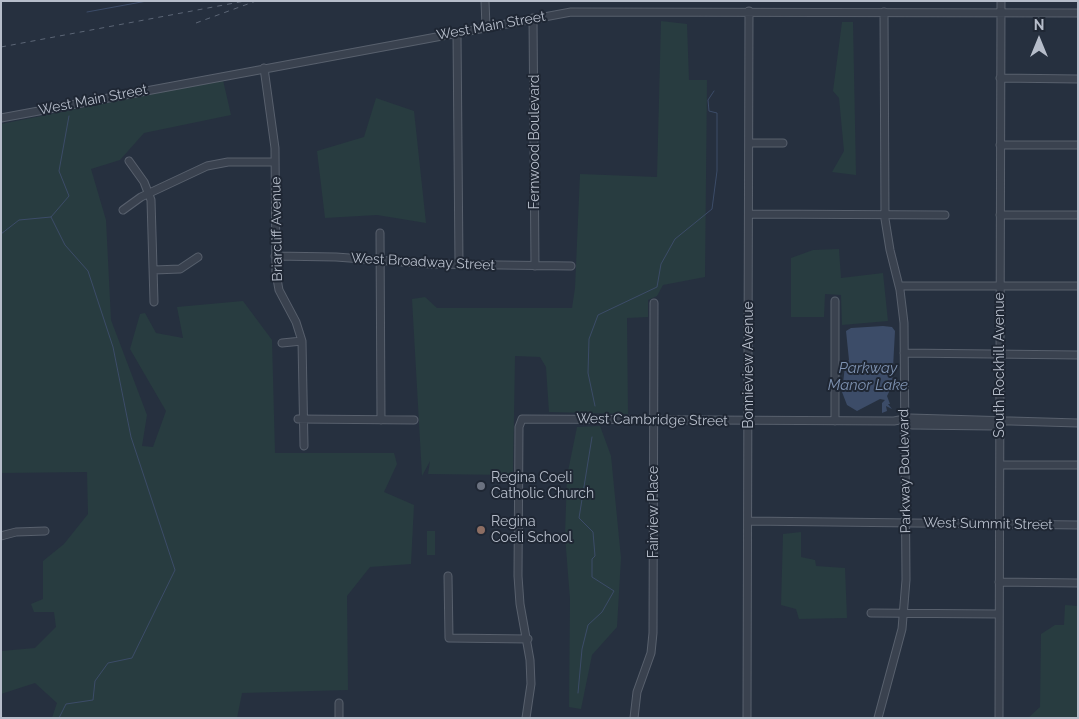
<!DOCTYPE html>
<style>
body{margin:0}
#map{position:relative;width:1079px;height:719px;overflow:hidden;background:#26303f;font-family:Raleway,sans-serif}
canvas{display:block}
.frame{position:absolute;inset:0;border:2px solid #b6bdca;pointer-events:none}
.north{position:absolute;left:1014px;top:15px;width:50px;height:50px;-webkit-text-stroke:4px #1f2734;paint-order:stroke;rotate:0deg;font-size:14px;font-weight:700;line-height:20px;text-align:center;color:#b6bdca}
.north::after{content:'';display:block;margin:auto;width:18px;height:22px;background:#b6bdca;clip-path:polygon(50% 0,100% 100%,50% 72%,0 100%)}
</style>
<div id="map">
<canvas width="1079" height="719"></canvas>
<div class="frame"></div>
<div class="north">N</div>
</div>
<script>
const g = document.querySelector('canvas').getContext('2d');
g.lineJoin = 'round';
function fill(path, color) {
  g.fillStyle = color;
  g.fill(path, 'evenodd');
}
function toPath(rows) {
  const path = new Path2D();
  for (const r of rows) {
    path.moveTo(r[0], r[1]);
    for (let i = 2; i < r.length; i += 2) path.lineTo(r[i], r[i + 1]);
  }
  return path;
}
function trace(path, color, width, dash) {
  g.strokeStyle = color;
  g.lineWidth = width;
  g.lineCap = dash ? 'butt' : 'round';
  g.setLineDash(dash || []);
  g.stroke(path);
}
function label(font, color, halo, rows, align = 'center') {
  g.font = font + ' Raleway,sans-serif';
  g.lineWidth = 4;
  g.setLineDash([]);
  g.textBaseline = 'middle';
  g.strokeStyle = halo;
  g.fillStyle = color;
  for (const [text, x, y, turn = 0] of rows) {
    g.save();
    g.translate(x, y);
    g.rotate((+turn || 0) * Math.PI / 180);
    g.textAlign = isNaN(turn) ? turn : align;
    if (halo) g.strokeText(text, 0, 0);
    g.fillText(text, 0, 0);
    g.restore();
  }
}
const green = toPath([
 [661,21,687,24,689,80,707,80,705,277,663,285,657,296,648,300,648,317,627,318,628,414,549,412,546,367,540,357,515,356,513,475,428,474,430,461,422,476,412,299,425,297,437,308,572,308,575,288,580,174,657,177],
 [842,22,853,22,856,175,832,172,844,151,839,98,833,91],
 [223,80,231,115,144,133,120,160,91,169,106,220,111,320,147,415,142,446,153,447,166,411,130,349,140,314,145,313,156,333,183,338,177,307,243,301,272,340,275,453,394,453,397,464,384,492,414,505,411,564,370,567,347,596,348,690,242,693,237,718,52,718,57,703,35,683,1,694,1,651,35,648,56,627,54,612,34,612,31,604,43,599,43,561,64,544,88,514,87,472,1,473,1,124],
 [376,98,414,111,426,223,377,215,325,218,317,151,364,137],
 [839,249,841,278,883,273,888,321,842,325,841,295,825,294,824,317,791,317,791,258,813,250],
 [600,426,611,456,621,558,617,627,592,655,581,709,569,707,570,599,565,536,567,476,577,427],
 [427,531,435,531,435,555,427,555],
 [801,532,801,557,815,560,816,566,845,568,847,618,799,619,796,609,781,605,783,534],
 [1065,605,1078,606,1078,718,1028,718,1040,707,1041,634,1055,625,1064,625]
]);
const water = toPath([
 [883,326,892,327,895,331,892,386,887,396,890,404,888,404,892,409,886,406,887,411,882,413,882,403,885,400,880,399,857,411,847,405,842,392,845,366,849,360,846,331,851,328]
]);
const stream = toPath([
 [87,12,147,1],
 [51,217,65,245,88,271,113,347,131,437,175,570,132,658,108,663,95,681,93,700,66,704,59,718],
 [1,234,19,220,51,217,69,196,59,171,69,116],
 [595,406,588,373,589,339,598,315,657,287,661,264,675,239,712,209,717,171,717,113,709,111,708,100,714,91],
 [578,693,582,649,588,625,602,612,614,591,592,577,592,559,595,556,593,532,579,518,592,437]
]);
const minor = toPath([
 [485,1,486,27],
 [533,18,535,266],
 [457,33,459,265],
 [264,68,275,148,276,273,279,290,296,322,302,341,304,446],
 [1000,78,1078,79],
 [1,118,571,12,1078,13],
 [749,143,783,143],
 [1000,145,1078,145],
 [129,161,144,182,151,200,154,302],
 [123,210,141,197,207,166,228,162,275,162],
 [749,214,945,215],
 [1000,215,1078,215],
 [380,233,381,420],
 [275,256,336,257,430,264,571,266],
 [154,270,180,269,198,257],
 [899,286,1078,286],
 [835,301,835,421],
 [282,343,302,341],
 [904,353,1078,355],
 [298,419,414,420],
 [904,421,912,425,993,426,1000,423],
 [1000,465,1078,465],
 [749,521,1078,525],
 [1,536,16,532,45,531],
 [448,576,449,638,528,639],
 [999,582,1078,583],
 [871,613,999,614],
 [339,718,339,703],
 [526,718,531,684,530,660,520,604,518,576,519,427,522,419,894,421,910,418,1078,423],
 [634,718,637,692,651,653,653,633,654,303],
 [747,718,749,11],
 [878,718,902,629,906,580,904,323,900,290,890,250,885,219,884,12],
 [999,718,1001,1]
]);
const rail = toPath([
 [196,23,256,1],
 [1,47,245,1]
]);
const markers = [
 [481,486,5,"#6b7280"],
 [481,530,5,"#8d6e63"]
];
const streetNames = [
 ["West Main Street",491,26,-10],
 ["West Main Street",93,100,-11],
 ["Fernwood Boulevard",535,142,-90],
 ["Briarcliff Avenue",277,229,-91],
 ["West Broadway Street",423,262,3],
 ["Bonnieview Avenue",749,365,-90],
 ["South Rockhill Avenue",1000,365,-90],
 ["West Cambridge Street",652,420,1],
 ["Parkway Boulevard",905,471,-91],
 ["Fairview Place",654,512,-90],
 ["West Summit Street",988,524,1]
];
const poiNames = [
 ["Regina Coeli",491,478],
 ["Catholic Church",491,494],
 ["Regina",491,522],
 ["Coeli School",491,538]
];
const waterNames = [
 ["Parkway",868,368],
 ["Manor Lake",868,385]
];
fill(green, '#283c40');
fill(water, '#3c4c68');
trace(stream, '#3c4c68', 1);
trace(minor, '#58606d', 9);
trace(minor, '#3a424f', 7);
trace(rail, '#5c6676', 1, [5, 5]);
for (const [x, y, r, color] of markers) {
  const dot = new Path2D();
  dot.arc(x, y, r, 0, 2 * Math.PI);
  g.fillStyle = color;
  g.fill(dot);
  trace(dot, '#1f2734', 2);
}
label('14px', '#b6bdca', '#1f2734', streetNames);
label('14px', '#b6bdca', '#1f2734', poiNames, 'left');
label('italic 15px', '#7e92b1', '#1f2734', waterNames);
</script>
